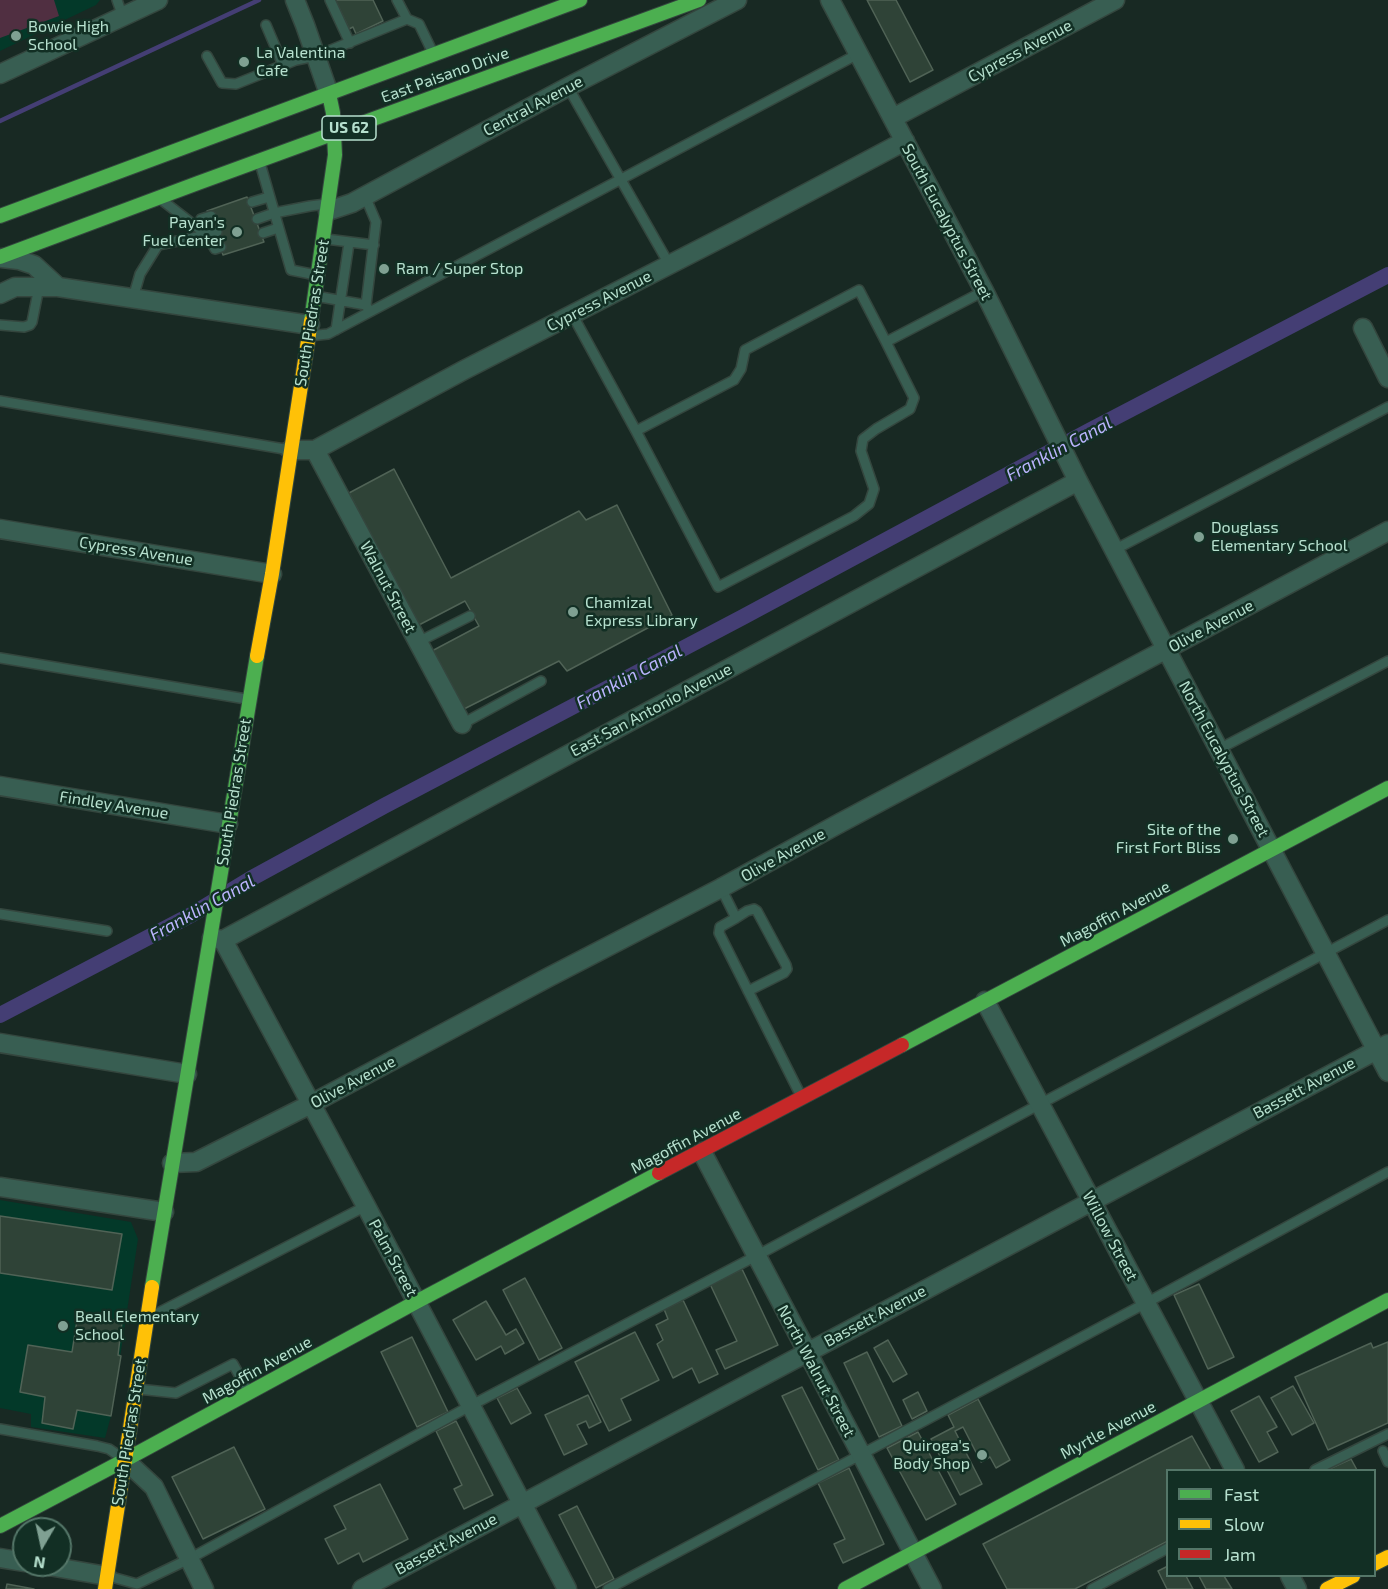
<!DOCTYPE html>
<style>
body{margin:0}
#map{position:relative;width:1388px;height:1589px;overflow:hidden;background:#182923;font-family:"Exo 2",sans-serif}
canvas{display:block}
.legend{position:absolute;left:1166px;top:1469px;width:210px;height:108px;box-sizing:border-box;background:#122f24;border:2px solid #547668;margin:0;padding:8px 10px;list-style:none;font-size:18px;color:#b6e0ce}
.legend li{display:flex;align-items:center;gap:12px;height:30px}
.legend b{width:30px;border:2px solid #547668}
.north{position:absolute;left:12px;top:1517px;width:60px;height:60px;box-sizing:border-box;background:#122f24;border:2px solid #547668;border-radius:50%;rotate:189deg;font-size:16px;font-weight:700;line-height:24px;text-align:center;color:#b6e0ce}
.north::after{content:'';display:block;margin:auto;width:21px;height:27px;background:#7fa092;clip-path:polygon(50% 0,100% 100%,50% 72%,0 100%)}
</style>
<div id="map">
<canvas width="1388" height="1589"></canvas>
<ul class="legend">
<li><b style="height:8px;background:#4caf50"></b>Fast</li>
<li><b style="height:8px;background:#ffc107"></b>Slow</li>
<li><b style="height:8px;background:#c62828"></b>Jam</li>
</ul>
<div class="north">N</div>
</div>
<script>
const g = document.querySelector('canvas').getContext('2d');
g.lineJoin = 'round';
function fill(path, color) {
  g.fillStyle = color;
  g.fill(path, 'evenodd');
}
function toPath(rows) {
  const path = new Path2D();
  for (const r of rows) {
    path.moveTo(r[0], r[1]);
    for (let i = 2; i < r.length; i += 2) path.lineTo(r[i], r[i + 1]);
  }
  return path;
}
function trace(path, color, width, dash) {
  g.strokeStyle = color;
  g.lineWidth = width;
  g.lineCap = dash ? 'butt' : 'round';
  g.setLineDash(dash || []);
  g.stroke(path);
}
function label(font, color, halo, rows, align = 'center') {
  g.font = font + ' "Exo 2",sans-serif';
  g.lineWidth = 5;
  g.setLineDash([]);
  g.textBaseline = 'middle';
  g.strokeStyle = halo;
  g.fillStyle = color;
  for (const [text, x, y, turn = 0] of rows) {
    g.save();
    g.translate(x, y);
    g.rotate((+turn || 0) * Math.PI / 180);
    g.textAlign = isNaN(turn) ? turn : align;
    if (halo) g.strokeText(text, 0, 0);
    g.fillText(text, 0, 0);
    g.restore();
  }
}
const built = toPath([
 [0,0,100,0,96,5,0,51],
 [0,1200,131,1222,138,1239,111,1416,105,1438,31,1427,31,1414,0,1408]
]);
const green = toPath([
 [0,0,54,0,59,16,0,38]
]);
const stream = toPath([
 [0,121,259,0]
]);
const canal = toPath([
 [0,1015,191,915,252,878,384,806,743,617,1089,431,1388,275]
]);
const building = toPath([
 [335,0,373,0,383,21,356,34,353,27,349,29,335,0],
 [867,0,896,0,933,70,910,82,867,0],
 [247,197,264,242,223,255,207,211,247,197],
 [394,469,451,578,579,511,586,520,617,505,672,615,567,671,559,661,462,710,430,652,479,626,465,601,417,626,349,493,394,469],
 [0,1216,122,1234,112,1290,0,1273,0,1216],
 [742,1269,778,1345,725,1369,716,1350,737,1341,710,1284,742,1269],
 [525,1278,562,1348,539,1360,503,1290,525,1278],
 [1199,1284,1234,1357,1208,1369,1174,1295,1199,1284],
 [683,1300,718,1374,699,1383,692,1368,673,1378,657,1344,663,1340,656,1325,668,1319,664,1309,683,1300],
 [486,1301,506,1335,516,1329,524,1343,505,1354,501,1346,476,1360,453,1320,486,1301],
 [78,1314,122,1322,118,1355,121,1356,111,1416,77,1410,73,1429,42,1423,45,1397,20,1392,28,1345,72,1352,78,1314],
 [635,1332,659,1380,621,1399,631,1420,609,1431,575,1362,635,1332],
 [412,1337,448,1412,417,1427,381,1352,412,1337],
 [888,1340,907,1374,893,1382,874,1348,888,1340],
 [1388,1342,1388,1423,1328,1450,1295,1377,1371,1343,1373,1348,1388,1342],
 [867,1352,902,1426,879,1437,844,1363,867,1352],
 [1293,1386,1314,1423,1292,1435,1271,1398,1293,1386],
 [802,1387,839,1460,818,1470,782,1396,802,1387],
 [517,1388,531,1413,511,1424,497,1398,517,1388],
 [918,1392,927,1411,912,1419,903,1400,918,1392],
 [588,1395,601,1422,589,1428,586,1421,577,1425,587,1444,564,1455,545,1415,588,1395],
 [1259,1396,1277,1427,1267,1432,1278,1452,1259,1462,1231,1411,1259,1396],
 [978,1399,1010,1460,996,1468,990,1457,981,1462,963,1427,955,1431,982,1484,960,1495,931,1439,954,1427,948,1415,978,1399],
 [456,1421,493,1495,464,1509,454,1489,462,1485,436,1431,456,1421],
 [918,1432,956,1504,926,1520,887,1448,918,1432],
 [1192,1436,1211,1470,1168,1470,1168,1541,1075,1589,1007,1589,983,1544,1192,1436],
 [234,1447,265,1509,203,1539,172,1477,234,1447],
 [1351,1459,1357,1470,1327,1470,1351,1459],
 [849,1468,884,1544,843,1563,834,1544,845,1539,818,1483,849,1468],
 [380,1484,408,1539,363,1562,359,1553,338,1564,325,1539,346,1529,334,1506,380,1484],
 [577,1506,614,1579,596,1588,559,1515,577,1506],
 [1168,1566,1168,1576,1186,1576,1193,1589,1167,1589,1158,1571,1168,1566],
 [1199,1576,1224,1576,1232,1589,1206,1589,1199,1576],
 [7,1584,34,1589,6,1589,7,1584]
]);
const lane = toPath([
 [117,0,123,17],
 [330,0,350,43],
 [397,0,407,19,419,24,433,53],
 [266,25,283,65],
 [207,56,222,83,236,84,296,60,316,56,407,19],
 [568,87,669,264],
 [260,163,291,270,316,275],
 [365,196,376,222,366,305,369,311],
 [163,201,207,235,217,232],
 [252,202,269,197],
 [211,216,201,219,207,235,215,249,221,247],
 [257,219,274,213,310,206,326,204],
 [263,233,278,228],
 [326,239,374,245],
 [315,296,366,305],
 [133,298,140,274,158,245,207,235],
 [572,314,636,431,718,587,854,516,869,504,874,489,861,451,863,439,876,429,910,409,914,398,886,342],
 [0,325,24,327,30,325,32,322,39,287],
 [336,330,349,243],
 [309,336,328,334,858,54],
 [0,401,290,450],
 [636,431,734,380,741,369,745,350,859,290,886,342,984,291],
 [1114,550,1388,407],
 [418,642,470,616],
 [0,658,246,699],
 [462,724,541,681],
 [1219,749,1388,661],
 [721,888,736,918,720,927,719,933,801,1096],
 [0,914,107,931],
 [736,918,747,911,754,909,757,911,786,965,787,969,784,973,748,991],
 [152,1316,366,1206],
 [138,1389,176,1393,233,1364,248,1391],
 [0,1429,97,1446,109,1449,122,1458],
 [1383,1451,1388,1462],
 [1315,1470,1388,1434],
 [108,1576,137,1584,189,1559,470,1406,756,1256,1040,1104,1388,920],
 [608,1589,1146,1303,1388,1172],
 [1092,1589,1168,1548]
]);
const street = toPath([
 [295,0,305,25,329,94],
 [830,0,984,291,1078,481,1388,1072],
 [0,74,158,0],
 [893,118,1115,0],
 [328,211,352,203,568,87,737,0],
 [2,258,19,260,34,265,58,287,310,325],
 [0,294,15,287,58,287],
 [1363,328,1388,378],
 [290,450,315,450,464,370,737,230,905,141],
 [315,450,462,724],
 [0,529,272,574],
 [0,786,228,824],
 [212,938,223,940,366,1206,567,1589],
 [223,940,1078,481],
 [985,1001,1235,1470],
 [0,1043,187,1074],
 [702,1152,932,1589],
 [172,1163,196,1162,311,1104,549,977,721,888,840,823,1388,531],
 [0,1187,164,1212],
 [125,1460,154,1487,204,1589],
 [0,1558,24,1562],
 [43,1565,107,1576],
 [1290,1576,1297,1589],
 [362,1589,1388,1044]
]);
const fast = toPath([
 [0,216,580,0],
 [0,257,198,183,699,0],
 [311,321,335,155,333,113,329,94],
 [902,1045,1388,788],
 [152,1287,257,656],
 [0,1526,125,1460,416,1302,659,1173],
 [845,1589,1388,1300]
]);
const slow = toPath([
 [257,656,272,574,311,321],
 [1374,1564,1388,1557],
 [105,1589,152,1287],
 [1327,1589,1353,1576]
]);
const jam = toPath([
 [659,1173,902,1045]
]);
const markers = [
 [16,36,6,"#7fa092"],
 [244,62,6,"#7fa092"],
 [237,232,6,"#7fa092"],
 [384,269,6,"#7fa092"],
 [1199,537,6,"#7fa092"],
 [573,612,6,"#7fa092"],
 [1233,839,6,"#7fa092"],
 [63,1326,6,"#7fa092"],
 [982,1455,6,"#7fa092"]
];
const shields = [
 [349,128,54]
];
const shieldNames = [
 ["US 62",349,128]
];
const poiNames = [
 ["Bowie High",28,27],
 ["School",28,45],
 ["La Valentina",256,53],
 ["Cafe",256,71],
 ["Payan's",225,223,"right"],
 ["Fuel Center",225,241,"right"],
 ["Ram / Super Stop",396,269],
 ["Douglass",1211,528],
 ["Elementary School",1211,546],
 ["Chamizal",585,603],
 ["Express Library",585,621],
 ["Site of the",1221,830,"right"],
 ["First Fort Bliss",1221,848,"right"],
 ["Beall Elementary",75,1317],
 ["School",75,1335],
 ["Quiroga's",970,1446,"right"],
 ["Body Shop",970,1464,"right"]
];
const streetNames = [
 ["Cypress Avenue",1020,51,-28],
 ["East Paisano Drive",445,75,-20],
 ["Central Avenue",533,106,-28],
 ["South Eucalyptus Street",947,222,62],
 ["Cypress Avenue",599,301,-27],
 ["South Piedras Street",312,313,-81],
 ["Cypress Avenue",136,551,9],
 ["Walnut Street",388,587,62],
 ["Olive Avenue",1211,626,-28],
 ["East San Antonio Avenue",651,710,-28],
 ["North Eucalyptus Street",1224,759,62],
 ["South Piedras Street",234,792,-81],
 ["Findley Avenue",114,805,9],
 ["Olive Avenue",783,855,-29],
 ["Magoffin Avenue",1115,914,-28],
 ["Olive Avenue",353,1082,-28],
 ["Bassett Avenue",1304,1088,-28],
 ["Magoffin Avenue",686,1141,-28],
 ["Willow Street",1110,1236,62],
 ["Palm Street",393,1258,62],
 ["Bassett Avenue",875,1316,-28],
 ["Magoffin Avenue",257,1370,-29],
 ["North Walnut Street",816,1371,62],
 ["Myrtle Avenue",1108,1430,-28],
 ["South Piedras Street",129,1432,-81],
 ["Bassett Avenue",446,1544,-28]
];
const waterNames = [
 ["Franklin Canal",1059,449,-28],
 ["Franklin Canal",629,677,-28],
 ["Franklin Canal",202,908,-29]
];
fill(built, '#033929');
fill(green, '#502f41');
trace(stream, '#443e74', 4.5);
trace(canal, '#443e74', 16);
fill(building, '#2f4337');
trace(building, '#506356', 1.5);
trace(lane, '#34463e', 12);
trace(street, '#34463e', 21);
trace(fast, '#34463e', 16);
trace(slow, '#34463e', 16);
trace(jam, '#34463e', 16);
trace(lane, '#385e52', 9);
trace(street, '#385e52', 18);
trace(fast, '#4caf50', 14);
trace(slow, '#ffc107', 14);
trace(jam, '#c62828', 14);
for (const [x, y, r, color] of markers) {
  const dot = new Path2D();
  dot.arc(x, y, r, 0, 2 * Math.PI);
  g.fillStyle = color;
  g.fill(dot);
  trace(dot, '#122f24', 2);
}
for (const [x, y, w] of shields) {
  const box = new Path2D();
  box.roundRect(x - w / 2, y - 12, w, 24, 4.5);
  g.fillStyle = '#122f24';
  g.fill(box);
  trace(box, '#b6e0ce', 1.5);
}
label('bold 15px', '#b6e0ce', null, shieldNames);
label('16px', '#b6e0ce', '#122f24', poiNames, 'left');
label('16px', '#b6e0ce', '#122f24', streetNames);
label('italic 18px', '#bab4fd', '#122f24', waterNames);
</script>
